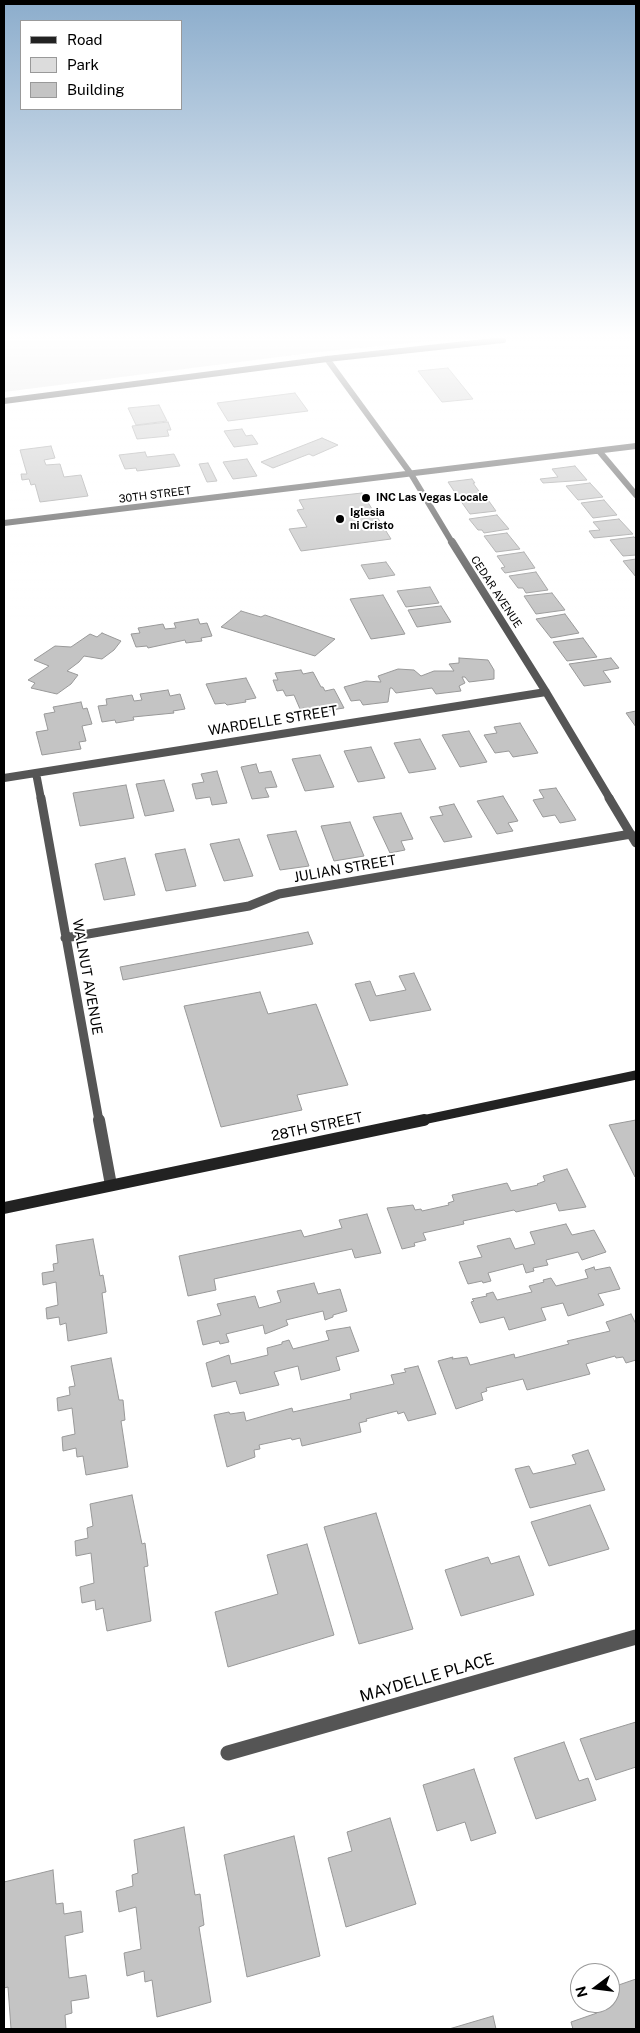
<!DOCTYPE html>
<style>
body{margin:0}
#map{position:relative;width:640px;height:2033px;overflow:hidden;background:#fff;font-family:"Public Sans",sans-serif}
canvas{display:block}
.frame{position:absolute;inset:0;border:5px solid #000;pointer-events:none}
.legend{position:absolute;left:20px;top:20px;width:162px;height:90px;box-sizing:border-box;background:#fff;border:1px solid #999;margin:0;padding:6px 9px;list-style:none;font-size:15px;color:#000}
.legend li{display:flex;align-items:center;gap:10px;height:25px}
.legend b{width:25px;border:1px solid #999}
.north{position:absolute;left:570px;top:1963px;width:50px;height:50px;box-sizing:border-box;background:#fff;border:1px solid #999;border-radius:50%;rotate:255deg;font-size:14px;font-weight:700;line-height:20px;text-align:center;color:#000}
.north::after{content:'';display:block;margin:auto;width:18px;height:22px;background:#000;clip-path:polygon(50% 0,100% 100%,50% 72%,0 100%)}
</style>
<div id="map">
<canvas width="640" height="2033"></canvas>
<div class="frame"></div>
<ul class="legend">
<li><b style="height:6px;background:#222"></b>Road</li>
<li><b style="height:14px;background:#dcdcdc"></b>Park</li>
<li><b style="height:14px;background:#c4c4c4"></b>Building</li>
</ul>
<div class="north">N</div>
</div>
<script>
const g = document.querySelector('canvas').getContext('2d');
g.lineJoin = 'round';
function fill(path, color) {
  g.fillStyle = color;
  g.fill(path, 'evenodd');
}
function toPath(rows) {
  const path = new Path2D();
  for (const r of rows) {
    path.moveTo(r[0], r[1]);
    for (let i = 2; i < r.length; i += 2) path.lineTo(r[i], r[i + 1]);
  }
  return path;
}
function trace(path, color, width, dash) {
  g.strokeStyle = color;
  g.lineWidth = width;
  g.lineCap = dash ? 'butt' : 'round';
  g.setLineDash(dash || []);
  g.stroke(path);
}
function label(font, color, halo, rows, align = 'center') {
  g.font = font + ' "Public Sans",sans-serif';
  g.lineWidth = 4;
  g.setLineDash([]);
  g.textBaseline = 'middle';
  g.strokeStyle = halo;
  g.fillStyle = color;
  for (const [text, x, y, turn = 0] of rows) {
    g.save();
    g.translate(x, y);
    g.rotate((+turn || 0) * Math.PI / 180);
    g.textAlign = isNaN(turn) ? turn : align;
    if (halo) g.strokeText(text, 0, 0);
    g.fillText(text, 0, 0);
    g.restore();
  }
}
const green = toPath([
 [4,340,440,340,310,353,4,392]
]);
const building = toPath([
 [448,368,473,399,442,402,418,371,448,368],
 [295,393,308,411,228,421,217,403,295,393],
 [159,405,167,421,136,425,128,408,159,405],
 [168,422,171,430,167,430,169,436,137,439,132,426,168,422],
 [242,429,246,436,252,435,258,444,234,447,224,431,242,429],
 [322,438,338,445,313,456,309,454,273,468,261,462,322,438],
 [51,446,55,458,44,460,46,465,60,464,64,477,81,475,88,496,40,502,35,484,31,485,29,479,22,480,21,474,27,474,20,450,51,446],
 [145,452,147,457,174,454,180,466,137,471,136,468,125,469,119,455,145,452],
 [247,459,257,476,233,479,223,462,247,459],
 [208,463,217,481,207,482,199,464,208,463],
 [575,466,587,480,543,483,540,479,558,477,552,469,575,466],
 [472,479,475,483,473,483,481,494,458,497,448,482,472,479],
 [590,483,603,497,578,500,566,486,590,483],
 [362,493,391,539,301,551,289,529,307,527,297,510,304,509,299,500,362,493],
 [486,497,496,511,470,514,460,500,486,497],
 [604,500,617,515,593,518,581,503,604,500],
 [497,515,509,529,484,533,482,530,478,530,469,519,497,515],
 [619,519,633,534,594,538,589,531,600,530,593,522,619,519],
 [507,533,520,549,496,552,484,536,507,533],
 [634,537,636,539,636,555,623,556,610,540,634,537],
 [524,552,535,568,505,573,501,568,505,567,497,556,524,552],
 [636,559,636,577,623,561,636,559],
 [386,562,395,575,369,579,361,565,386,562],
 [536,572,548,590,526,593,523,588,518,588,509,576,536,572],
 [430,587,439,603,406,607,397,591,430,587],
 [552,593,565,610,536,614,524,596,552,593],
 [383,595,405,634,371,639,350,599,383,595],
 [441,606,451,622,417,627,408,610,441,606],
 [241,611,261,617,265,615,335,639,315,656,221,627,241,611],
 [565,614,579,633,551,638,536,619,565,614],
 [198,619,200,624,207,623,212,636,201,638,202,641,186,643,185,640,148,648,147,646,136,647,131,634,140,633,138,628,163,624,165,629,176,628,174,623,198,619],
 [102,633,121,641,114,650,102,659,84,656,79,662,67,671,78,675,71,684,57,694,31,688,35,683,28,680,49,666,34,660,55,646,71,647,90,634,97,637,102,633],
 [583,638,597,657,567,661,553,642,583,638],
 [459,658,488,660,494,670,494,679,469,682,465,677,462,677,465,683,459,686,461,691,436,694,432,688,396,693,392,688,390,688,388,702,363,705,360,700,351,701,344,687,366,681,381,682,378,676,398,669,414,670,421,676,434,671,454,671,449,664,459,663,459,658],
 [611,658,619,668,603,671,611,682,584,686,569,664,611,658],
 [301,670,303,674,313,672,321,687,323,687,325,691,334,689,344,708,306,714,304,708,300,709,294,695,286,696,283,690,277,691,273,680,278,680,275,673,301,670],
 [246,678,256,698,245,700,246,702,227,705,225,703,215,704,206,684,246,678],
 [168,690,170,696,180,694,185,709,173,711,174,713,133,717,134,720,116,723,115,720,102,722,98,706,107,705,106,699,132,695,134,701,142,700,140,694,168,690],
 [81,702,83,709,87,708,92,724,82,726,86,741,79,742,81,749,42,755,36,732,48,730,44,714,55,712,53,707,81,702],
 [636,711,636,727,626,713,636,711],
 [520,723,538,753,513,757,509,751,495,753,484,735,497,733,494,727,520,723],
 [469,731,487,762,460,767,442,735,469,731],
 [420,739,436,769,409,773,394,743,420,739],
 [371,747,385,778,358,782,344,751,371,747],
 [320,755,334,787,305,791,292,759,320,755],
 [256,764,259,773,271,771,277,787,265,788,269,797,252,799,241,767,256,764],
 [217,771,227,803,212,805,210,797,196,799,192,784,204,782,201,774,217,771],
 [164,780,174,811,145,816,136,784,164,780],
 [126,785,134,818,80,826,73,793,126,785],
 [556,788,576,820,560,823,555,815,543,817,533,800,544,798,539,790,556,788],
 [503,796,518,821,508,823,513,831,497,834,477,801,503,796],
 [454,804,472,837,444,842,430,817,443,815,439,807,454,804],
 [401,813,413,839,401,841,405,850,390,853,373,817,401,813],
 [350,822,364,856,334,861,321,826,350,822],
 [296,831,309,866,280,870,267,835,296,831],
 [239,839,253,876,224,881,210,844,239,839],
 [185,849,196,886,166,891,155,854,185,849],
 [125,858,135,895,104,900,95,864,125,858],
 [308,932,313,944,123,980,120,967,308,932],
 [414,973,431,1010,370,1021,355,984,370,981,376,996,406,990,399,976,414,973],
 [260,992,268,1014,316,1004,348,1085,297,1095,302,1110,221,1127,184,1006,260,992],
 [636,1120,636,1177,635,1177,609,1125,636,1120],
 [567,1169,586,1207,559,1211,556,1203,516,1212,514,1210,463,1221,464,1224,423,1233,426,1240,414,1243,415,1246,402,1249,387,1208,413,1205,415,1210,421,1209,422,1211,449,1205,448,1203,454,1201,452,1195,507,1183,511,1191,538,1185,537,1184,545,1181,543,1176,567,1169],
 [367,1214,381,1253,355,1258,352,1249,214,1279,216,1290,188,1296,179,1256,301,1230,304,1237,342,1228,339,1220,367,1214],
 [566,1224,572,1235,594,1230,606,1252,582,1260,578,1252,546,1260,548,1265,533,1268,534,1271,526,1273,523,1264,488,1273,491,1281,483,1283,482,1281,468,1284,459,1262,482,1257,477,1246,510,1238,515,1249,535,1244,530,1232,566,1224],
 [93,1239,100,1276,103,1275,106,1292,102,1293,107,1333,68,1341,66,1323,60,1325,59,1317,47,1319,46,1308,58,1305,56,1282,43,1285,42,1273,54,1271,53,1264,58,1263,56,1245,93,1239],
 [594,1267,595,1270,610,1267,620,1289,598,1294,604,1305,568,1316,563,1303,541,1308,546,1320,509,1330,504,1317,480,1323,471,1302,474,1301,472,1299,487,1296,486,1294,493,1292,497,1300,532,1292,529,1286,544,1282,543,1280,551,1278,556,1286,588,1278,585,1270,594,1267],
 [314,1283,318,1294,340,1289,347,1311,333,1315,333,1317,325,1320,323,1311,286,1320,288,1325,265,1334,263,1325,226,1334,229,1342,220,1344,219,1341,203,1345,197,1321,221,1315,217,1304,255,1296,259,1308,281,1302,277,1291,314,1283],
 [631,1314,636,1324,636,1360,626,1363,623,1357,616,1358,615,1356,586,1364,590,1374,527,1390,523,1379,486,1388,487,1391,481,1393,483,1400,456,1409,438,1361,453,1357,452,1359,467,1357,470,1365,514,1354,515,1358,569,1344,567,1341,610,1331,606,1322,631,1314],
 [350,1327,359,1351,336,1357,340,1370,301,1380,298,1366,274,1372,279,1385,240,1394,236,1381,212,1387,206,1363,229,1355,231,1364,268,1355,267,1348,282,1344,282,1342,289,1340,293,1349,329,1340,326,1331,350,1327],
 [111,1358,119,1400,123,1400,125,1420,121,1421,128,1467,86,1475,83,1456,77,1457,76,1448,63,1451,62,1437,75,1434,72,1408,58,1411,57,1398,70,1395,69,1387,75,1386,71,1366,111,1358],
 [418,1366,436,1414,408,1421,404,1412,398,1414,397,1411,366,1419,367,1421,359,1423,361,1432,302,1446,300,1438,292,1440,291,1438,259,1445,260,1449,254,1450,255,1457,227,1467,214,1415,229,1412,230,1414,244,1412,246,1421,292,1408,293,1412,351,1399,350,1394,394,1384,391,1375,406,1372,404,1369,418,1366],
 [588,1450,605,1490,530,1508,515,1469,529,1466,533,1474,576,1464,572,1455,588,1450],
 [132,1495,142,1544,145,1543,148,1566,144,1567,151,1621,107,1631,103,1608,96,1610,95,1600,82,1603,80,1587,94,1583,91,1553,76,1556,75,1541,88,1538,87,1528,93,1526,90,1504,132,1495],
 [590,1505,609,1549,549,1566,531,1522,590,1505],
 [376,1513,413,1629,359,1644,324,1527,376,1513],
 [307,1544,334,1635,228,1667,215,1612,278,1594,267,1555,307,1544],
 [519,1556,534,1595,461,1616,445,1570,488,1557,491,1564,519,1556],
 [636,1722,636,1767,596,1780,580,1739,636,1722],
 [564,1742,579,1781,588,1778,596,1800,536,1819,514,1758,564,1742],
 [474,1769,496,1833,471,1841,465,1822,437,1831,423,1785,474,1769],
 [390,1818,416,1904,346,1927,328,1858,352,1851,347,1832,390,1818],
 [184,1827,195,1895,200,1894,204,1925,199,1927,211,2002,157,2017,152,1980,145,1982,144,1971,127,1976,124,1953,141,1949,136,1907,119,1912,116,1891,133,1886,132,1875,138,1873,134,1840,184,1827],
 [294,1836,320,1956,247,1977,224,1855,294,1836],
 [53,1870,56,1904,63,1903,64,1914,81,1911,83,1932,65,1936,69,1978,86,1975,89,1998,71,2001,72,2013,65,2015,66,2029,11,2029,8,1987,4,1988,4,1882,53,1870],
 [636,1979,636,2029,573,2029,571,2022,597,2013,593,2003,610,2003,610,1988,636,1979],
 [493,2016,496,2029,449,2029,493,2016]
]);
const streetFar4 = toPath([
 [327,359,411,474,453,544],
 [599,451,636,495],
 [4,523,636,446]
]);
const streetFar3 = toPath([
 [452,542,546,692,610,799],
 [36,773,41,799],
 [4,778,546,692]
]);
const streetFar2 = toPath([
 [41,798,99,1121],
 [609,798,636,843],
 [65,938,249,906,279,894,631,834]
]);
const streetFar1 = toPath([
 [99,1120,111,1185]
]);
const street = toPath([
 [228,1753,636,1637]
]);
const secondaryFar2 = toPath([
 [4,401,327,359,503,340]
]);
const secondaryFar1 = toPath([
 [418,1121,636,1075]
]);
const secondary = toPath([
 [4,1208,424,1120]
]);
const markers = [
 [366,498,5,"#000"],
 [340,519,5,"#000"]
];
const farStreetnames = [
 ["30TH STREET",155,495,-7],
 ["CEDAR AVENUE",496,592,57]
];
const farPoinames = [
 ["INC Las Vegas Locale",376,498],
 ["Iglesia",350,513],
 ["ni Cristo",350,526]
];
const streetNames = [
 ["WARDELLE STREET",273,721,-9],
 ["JULIAN STREET",345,869,-10],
 ["WALNUT AVENUE",87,977,80],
 ["28TH STREET",317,1127,-12]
];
const nearStreetnames = [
 ["MAYDELLE PLACE",427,1678,-16]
];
fill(green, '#dcdcdc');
fill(building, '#c4c4c4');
trace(building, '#999', 1);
trace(streetFar4, '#555', 6);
trace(streetFar3, '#555', 8);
trace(streetFar2, '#555', 9);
trace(streetFar1, '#555', 12);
trace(street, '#555', 15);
trace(secondaryFar2, '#222', 6);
trace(secondaryFar1, '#222', 9);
trace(secondary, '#222', 12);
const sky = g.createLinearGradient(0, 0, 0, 624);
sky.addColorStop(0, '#8cadcc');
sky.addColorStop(0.54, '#fff');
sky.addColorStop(1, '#ffffff00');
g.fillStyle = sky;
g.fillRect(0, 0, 640, 624);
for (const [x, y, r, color] of markers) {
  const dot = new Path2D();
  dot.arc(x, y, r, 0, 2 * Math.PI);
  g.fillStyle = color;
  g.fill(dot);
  trace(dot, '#fff', 2);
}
label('11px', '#000', '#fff', farStreetnames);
label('bold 11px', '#000', '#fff', farPoinames, 'left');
label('14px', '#000', '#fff', streetNames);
label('16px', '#000', '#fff', nearStreetnames);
</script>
